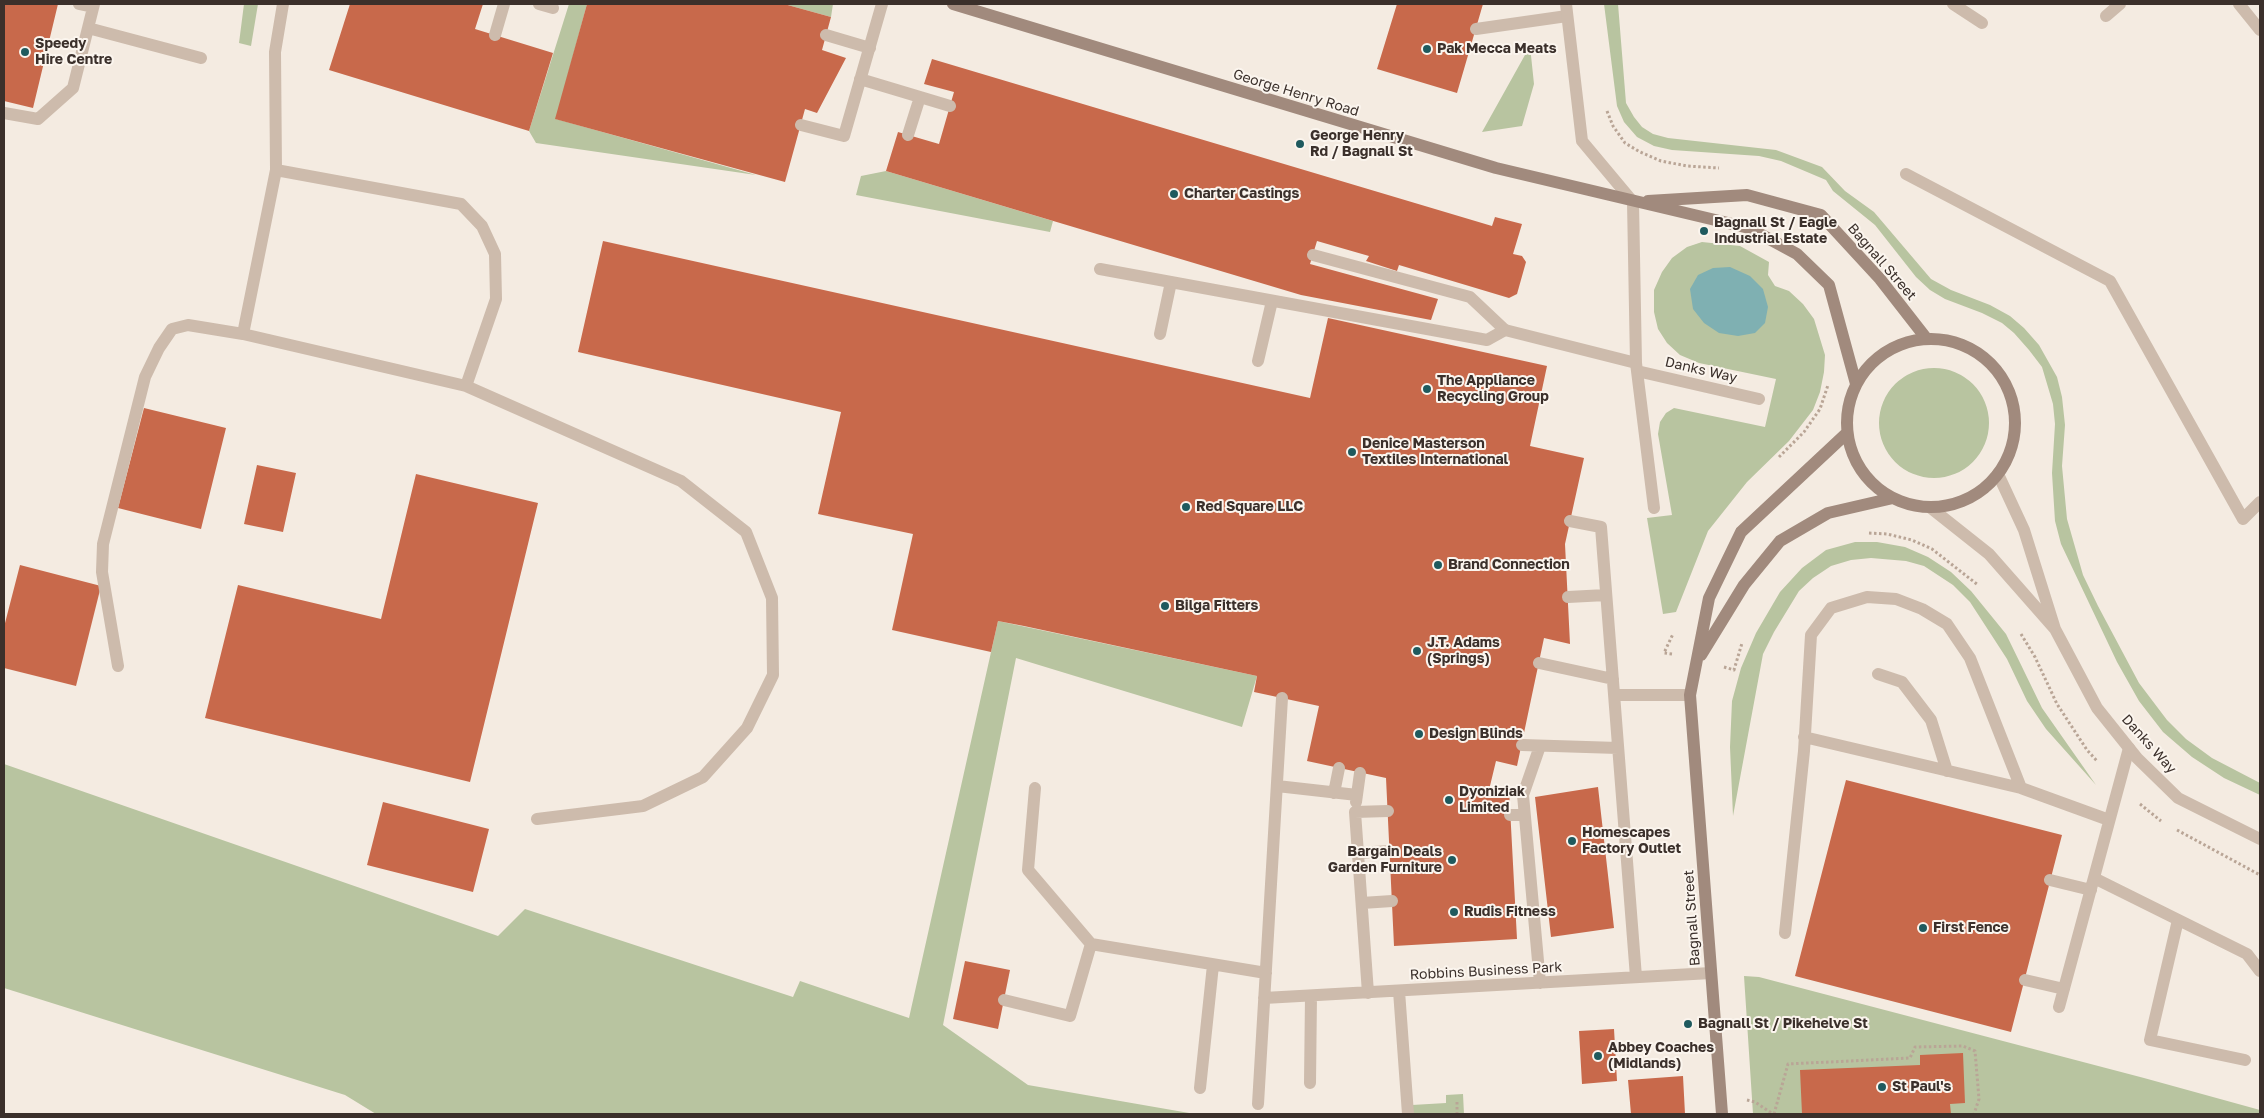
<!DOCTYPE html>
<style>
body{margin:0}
#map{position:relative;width:2264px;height:1118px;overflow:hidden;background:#f4ebe1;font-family:"Golos Text",sans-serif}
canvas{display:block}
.frame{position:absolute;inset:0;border:5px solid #3b302b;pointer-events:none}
</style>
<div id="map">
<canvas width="2264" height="1118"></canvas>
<div class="frame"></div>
</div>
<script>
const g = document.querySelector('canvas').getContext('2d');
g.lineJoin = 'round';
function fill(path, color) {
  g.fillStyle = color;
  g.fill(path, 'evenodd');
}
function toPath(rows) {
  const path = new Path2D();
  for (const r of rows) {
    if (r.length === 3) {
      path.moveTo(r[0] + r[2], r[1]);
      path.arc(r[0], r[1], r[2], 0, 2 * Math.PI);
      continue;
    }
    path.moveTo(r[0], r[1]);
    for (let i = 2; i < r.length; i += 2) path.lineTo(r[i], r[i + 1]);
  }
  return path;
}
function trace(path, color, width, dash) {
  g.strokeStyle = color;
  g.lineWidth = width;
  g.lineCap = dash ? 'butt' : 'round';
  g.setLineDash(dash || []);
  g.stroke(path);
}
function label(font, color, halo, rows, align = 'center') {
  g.font = font + ' "Golos Text",sans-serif';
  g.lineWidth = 4;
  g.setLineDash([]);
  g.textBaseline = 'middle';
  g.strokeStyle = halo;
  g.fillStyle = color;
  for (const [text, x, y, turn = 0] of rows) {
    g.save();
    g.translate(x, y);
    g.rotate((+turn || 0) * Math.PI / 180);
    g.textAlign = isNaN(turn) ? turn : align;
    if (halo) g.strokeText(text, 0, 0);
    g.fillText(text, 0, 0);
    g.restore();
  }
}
const green = toPath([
 [244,4,258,4,251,46,239,43],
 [569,4,587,4,556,119,756,175,536,143,529,131],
 [784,4,833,4,831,17],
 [1604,4,1618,4,1626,103,1634,117,1642,127,1653,134,1668,138,1776,150,1822,167,1845,191,1874,212,1931,279,1951,290,1990,305,2010,316,2024,328,2039,345,2057,377,2062,397,2065,425,2062,466,2067,519,2083,575,2098,606,2139,683,2167,720,2186,739,2212,758,2260,783,2260,795,2224,778,2192,757,2163,732,2139,701,2117,662,2061,544,2055,521,2052,473,2055,424,2053,404,2042,367,2029,350,2014,333,2002,323,1982,313,1945,299,1930,290,1916,277,1875,225,1833,191,1826,180,1781,161,1759,156,1672,150,1654,146,1637,137,1624,122,1617,106],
 [1530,46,1534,84,1522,126,1482,132],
 [886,171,1053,221,1050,232,856,195,861,176],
 [1702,242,1740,246,1769,262,1768,275,1775,286,1789,291,1803,304,1814,319,1825,355,1824,372,1820,392,1813,410,1789,441,1747,482,1708,531,1676,612,1663,614,1647,518,1672,515,1658,434,1660,422,1666,413,1674,408,1765,427,1776,379,1699,363,1680,355,1667,343,1658,329,1654,312,1654,290,1662,272,1672,258,1687,247],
 [1934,423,55],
 [1855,542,1877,542,1905,547,1928,557,1951,572,1971,591,2006,634,2042,708,2096,785,2046,729,2027,701,2007,659,1970,602,1953,585,1924,566,1906,561,1871,558,1851,560,1831,566,1813,578,1799,591,1774,632,1763,654,1733,816,1730,747,1732,701,1741,668,1756,633,1780,592,1802,568,1826,550],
 [998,621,1257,676,1242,727,1016,658,943,1025,1028,1085,1195,1114,376,1114,345,1095,4,988,4,764,498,936,525,909,793,997,800,981,909,1018],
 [1744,976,1759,977,2144,1078,2260,1110,2260,1114,1753,1114],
 [1463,1094,1464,1114,1413,1114,1412,1105,1446,1103,1446,1095]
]);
const water = toPath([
 [1730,267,1750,276,1763,289,1768,307,1765,323,1755,333,1738,336,1719,333,1704,323,1693,309,1690,289,1698,275,1713,268]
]);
const building = toPath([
 [4,4,58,4,33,108,4,101],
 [350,4,483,4,475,29,553,53,529,131,329,70],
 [587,4,784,4,831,17,822,50,846,58,817,113,805,109,785,182,555,119],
 [1397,4,1483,4,1457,93,1377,69],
 [932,59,1492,226,1495,217,1522,224,1513,254,1522,256,1526,262,1517,294,1509,298,1399,265,1397,271,1366,261,1369,256,1317,241,1310,264,1438,299,1431,320,1301,295,886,171,898,132,939,144,954,92,924,84],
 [603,241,1310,398,1328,318,1547,366,1530,446,1584,458,1565,544,1570,644,1544,638,1517,766,1496,761,1489,790,1509,789,1517,939,1394,946,1386,778,1307,761,1319,706,1254,692,1257,676,1024,626,998,621,991,652,892,630,913,534,818,514,841,412,578,352],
 [144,408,226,428,201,529,118,508],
 [257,465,296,473,283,532,244,524],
 [416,474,538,503,470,782,205,718,238,585,381,619],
 [20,565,101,586,76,686,4,668,4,627],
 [1846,780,2062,835,2011,1032,1795,976],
 [1598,787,1614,928,1551,937,1535,797],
 [383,802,489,829,473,892,367,865],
 [965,961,1010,970,998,1029,953,1019],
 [1614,1029,1617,1081,1582,1084,1579,1031],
 [1963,1053,1965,1103,1950,1104,1951,1114,1802,1114,1800,1070,1920,1065,1920,1055],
 [1683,1076,1685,1114,1631,1114,1628,1080]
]);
const path = toPath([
 [1607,111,1613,126,1625,143,1640,152,1661,161,1687,166,1719,168],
 [1779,457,1804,432,1820,409,1828,385],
 [1869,533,1887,534,1912,540,1932,549,1978,585],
 [2021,634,2035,657,2057,704,2087,750,2097,761],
 [1672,654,1664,653,1673,634],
 [1724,667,1734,670,1742,643],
 [2140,804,2161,821],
 [2177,830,2260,875],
 [1747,1100,1755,1102,1773,1114],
 [1457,1102,1457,1114],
 [1774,1114,1788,1064,1910,1058,1915,1047,1963,1046,1975,1051,1979,1099,1974,1114]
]);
const lane = toPath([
 [79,4,93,7],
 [539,4,553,8],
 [1953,4,1982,23],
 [2239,4,2260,30],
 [2106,16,2120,4],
 [88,28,201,58],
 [1476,29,1567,16],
 [495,35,504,4],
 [826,35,870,48],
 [860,79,950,106],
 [4,113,38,119,73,88,94,4],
 [801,125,844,136,882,4],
 [908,135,920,97],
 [276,170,461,204,482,226,495,254,496,299,466,386],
 [1906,174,2110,281,2243,519,2260,502],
 [1100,269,1487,340,1505,330,1470,297,1313,255],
 [243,334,276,170,275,52,283,4],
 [1160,334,1171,282],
 [1258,361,1272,301],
 [1570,521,1601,527,1636,977],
 [1568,597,1606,595],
 [1539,663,1613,679],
 [118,666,102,572,103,544,145,377,159,348,172,329,188,325,243,334,466,386,681,481,746,532,772,598,773,675,747,728,703,777,643,806,537,819],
 [1878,674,1902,682,1931,720,1947,771],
 [1614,695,1690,695],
 [1804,737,2021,788],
 [1522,745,1618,748],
 [1540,746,1523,795,1540,983],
 [1277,786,1357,795],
 [1035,788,1028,870,1091,944,1266,973],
 [1334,793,1339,768],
 [1356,802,1360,773],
 [1510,815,1524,815],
 [1358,853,1390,851],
 [2094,878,2247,954,2260,971],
 [2050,880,2091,890],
 [1362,903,1392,901],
 [2178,920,2150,1040,2245,1060],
 [1785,933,1804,751,1811,635,1831,608,1867,597,1896,599,1922,609,1947,624,1970,658,2021,788,2109,820],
 [2025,980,2064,989],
 [1399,991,1408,1114],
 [1368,993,1355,812,1388,811],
 [1264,998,1711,973],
 [1004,1000,1070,1016,1091,944],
 [2059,1007,2129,748],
 [1310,1083,1311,996],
 [1200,1088,1213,965],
 [1258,1104,1282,698]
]);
const street = toPath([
 [1566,4,1582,141,1633,202,1636,363,1654,508],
 [1505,330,1636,363],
 [1637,371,1759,399],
 [1931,508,1989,554,2055,629,2024,530,1998,474],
 [2055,629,2097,708,2137,758,2178,798,2260,839]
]);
const secondary = toPath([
 [953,4,1496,168,1749,228,1797,254,1829,285,1856,384],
 [1648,201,1747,195,1821,215,1880,279,1926,338],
 [1931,423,84],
 [1701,655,1744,585,1780,541,1828,513,1893,498],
 [1722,1114,1690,695,1709,598,1741,532,1847,433]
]);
const markers = [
 [1427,49,5,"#1f5a5e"],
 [25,52,5,"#1f5a5e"],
 [1300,144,5,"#1f5a5e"],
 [1174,194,5,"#1f5a5e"],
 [1704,231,5,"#1f5a5e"],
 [1427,389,5,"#1f5a5e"],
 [1352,452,5,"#1f5a5e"],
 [1186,507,5,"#1f5a5e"],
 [1438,565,5,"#1f5a5e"],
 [1165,606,5,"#1f5a5e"],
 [1417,651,5,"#1f5a5e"],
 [1419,734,5,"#1f5a5e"],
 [1449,800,5,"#1f5a5e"],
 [1572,841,5,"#1f5a5e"],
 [1452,860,5,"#1f5a5e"],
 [1454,912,5,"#1f5a5e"],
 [1923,928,5,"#1f5a5e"],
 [1688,1024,5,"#1f5a5e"],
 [1598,1056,5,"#1f5a5e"],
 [1882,1087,5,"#1f5a5e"]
];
const poiNames = [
 ["Speedy",35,44],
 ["Hire Centre",35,60],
 ["Pak Mecca Meats",1437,49],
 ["George Henry",1310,136],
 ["Rd / Bagnall St",1310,152],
 ["Charter Castings",1184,194],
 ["Bagnall St / Eagle",1714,223],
 ["Industrial Estate",1714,239],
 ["The Appliance",1437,381],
 ["Recycling Group",1437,397],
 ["Denice Masterson",1362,444],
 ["Textiles International",1362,460],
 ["Red Square LLC",1196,507],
 ["Brand Connection",1448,565],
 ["Bilga Fitters",1175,606],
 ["J.T. Adams",1427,643],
 ["(Springs)",1427,659],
 ["Design Blinds",1429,734],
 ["Dyoniziak",1459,792],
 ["Limited",1459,808],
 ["Homescapes",1582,833],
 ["Factory Outlet",1582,849],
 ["Bargain Deals",1442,852,"right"],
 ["Garden Furniture",1442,868,"right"],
 ["Rudis Fitness",1464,912],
 ["First Fence",1933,928],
 ["Bagnall St / Pikehelve St",1698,1024],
 ["Abbey Coaches",1608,1048],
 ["(Midlands)",1608,1064],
 ["St Paul's",1892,1087]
];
const streetNames = [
 ["George Henry Road",1296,93,17],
 ["Bagnall Street",1882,262,49],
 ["Danks Way",1701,370,13],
 ["Danks Way",2149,744,48],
 ["Bagnall Street",1692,918,-94],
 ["Robbins Business Park",1486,971,-3]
];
fill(green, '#b8c4a0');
fill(water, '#7fb0b2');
fill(building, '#c8694b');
trace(path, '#b9a596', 3, [2.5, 2.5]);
trace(lane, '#cdbbac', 12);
trace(street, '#cdbbac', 12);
trace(secondary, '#a18a7d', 12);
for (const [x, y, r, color] of markers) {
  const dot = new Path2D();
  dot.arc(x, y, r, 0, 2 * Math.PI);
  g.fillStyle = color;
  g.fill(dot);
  trace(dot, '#fbf5ee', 2);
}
label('bold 14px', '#3b302b', '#fbf5ee', poiNames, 'left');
label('14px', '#3b302b', '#fbf5ee', streetNames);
</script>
